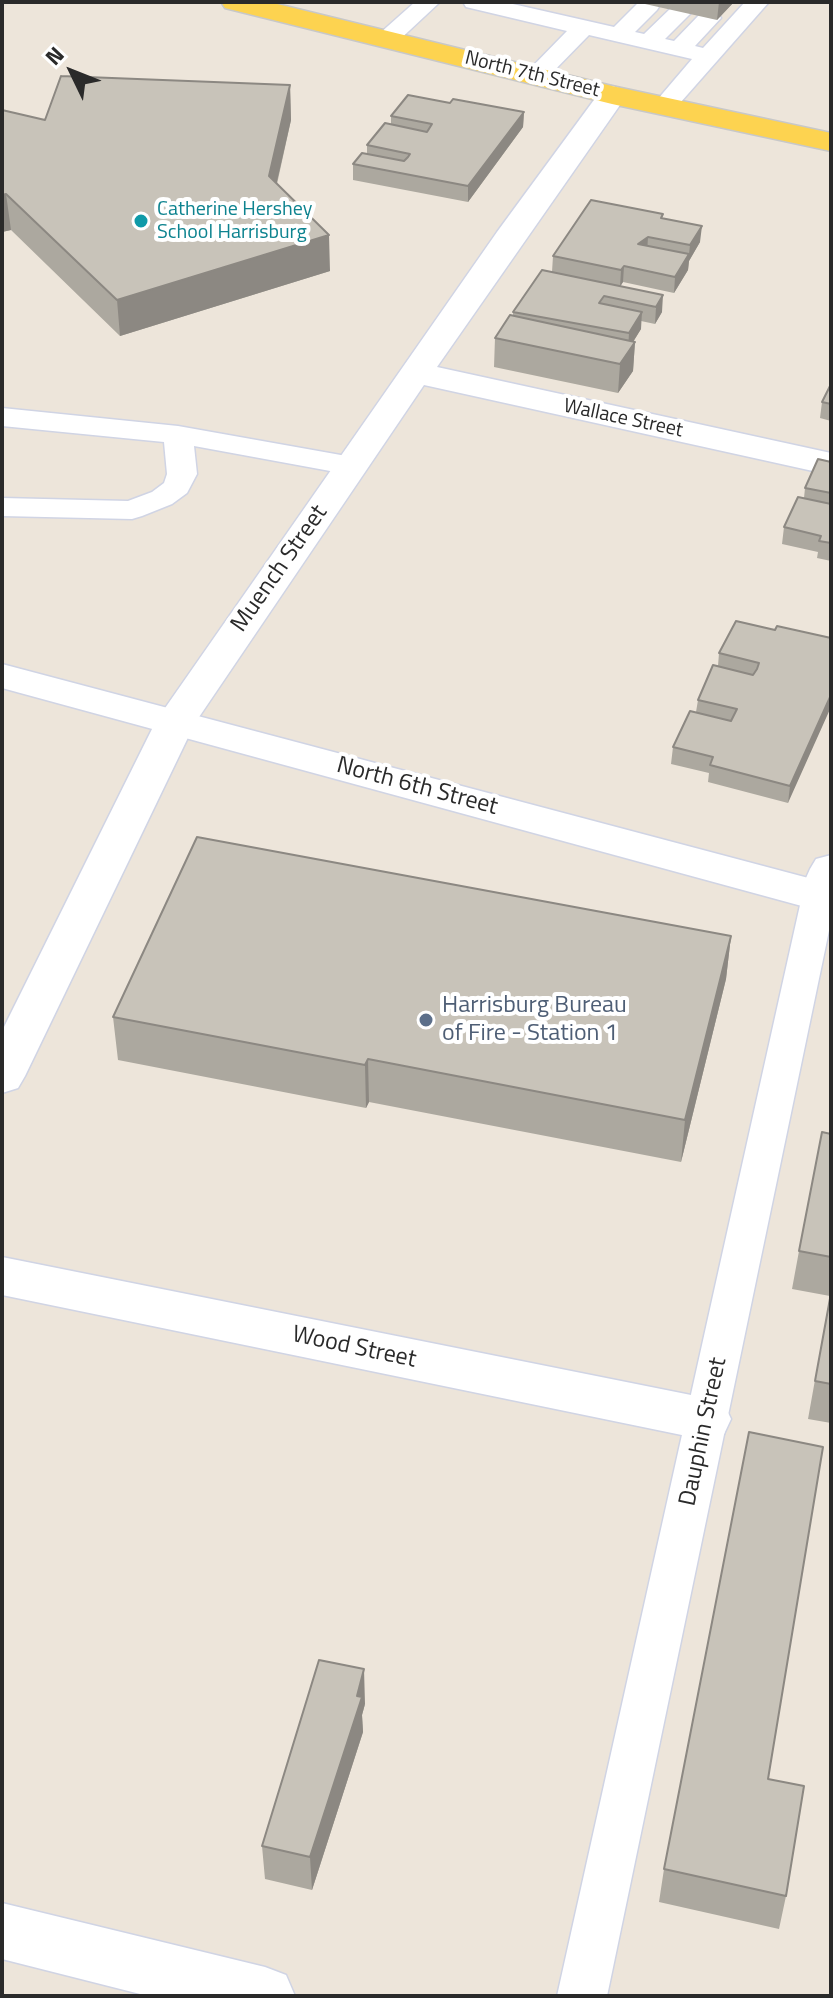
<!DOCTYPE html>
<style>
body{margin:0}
#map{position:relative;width:833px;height:1998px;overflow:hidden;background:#ede5da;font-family:"Titillium Web",sans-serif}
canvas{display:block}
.frame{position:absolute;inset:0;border:4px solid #2a2a2a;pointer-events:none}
.north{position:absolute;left:32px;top:32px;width:80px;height:80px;-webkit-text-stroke:6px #fff;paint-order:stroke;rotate:313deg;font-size:22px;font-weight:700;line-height:32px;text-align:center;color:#2a2a2a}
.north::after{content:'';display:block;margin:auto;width:28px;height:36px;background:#2a2a2a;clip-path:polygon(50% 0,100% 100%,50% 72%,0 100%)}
</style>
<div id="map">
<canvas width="833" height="1998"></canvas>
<div class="frame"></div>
<div class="north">N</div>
</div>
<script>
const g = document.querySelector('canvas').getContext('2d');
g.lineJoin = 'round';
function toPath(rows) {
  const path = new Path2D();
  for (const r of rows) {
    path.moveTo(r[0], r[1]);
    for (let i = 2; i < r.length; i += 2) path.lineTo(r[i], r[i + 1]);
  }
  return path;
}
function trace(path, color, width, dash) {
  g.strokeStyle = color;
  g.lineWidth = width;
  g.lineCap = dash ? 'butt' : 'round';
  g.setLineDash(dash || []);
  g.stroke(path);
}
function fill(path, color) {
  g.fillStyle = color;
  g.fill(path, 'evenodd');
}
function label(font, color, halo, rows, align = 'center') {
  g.font = font + ' "Titillium Web",sans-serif';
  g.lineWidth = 8;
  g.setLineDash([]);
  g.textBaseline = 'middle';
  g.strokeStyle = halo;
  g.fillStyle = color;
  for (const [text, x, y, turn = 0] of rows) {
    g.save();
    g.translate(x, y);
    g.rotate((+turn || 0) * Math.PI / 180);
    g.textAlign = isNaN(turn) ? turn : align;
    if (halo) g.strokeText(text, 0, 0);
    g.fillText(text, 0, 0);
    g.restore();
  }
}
const lane = toPath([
 [415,2,440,2,395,44,379,44,375,39,379,34,415,2],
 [463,2,504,2,614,27,639,2,658,2,660,5,657,10,635,32,644,34,672,7,680,5,688,7,692,12,665,39,674,41,701,13,717,13,721,18,695,46,703,48,745,2,769,2,673,111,664,113,655,111,652,106,692,59,589,35,544,81,528,81,524,76,528,71,567,31,466,7,463,2],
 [2,408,178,426,352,457,362,460,367,466,362,472,352,475,194,446,197,474,187,493,172,504,142,516,132,519,2,516,2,498,128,501,152,492,164,483,167,474,164,442,2,426,2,408],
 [819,884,831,887,831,921,607,1996,557,1996,802,896,807,888,819,884]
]);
const street = toPath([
 [612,86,622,89,627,95,437,367,831,453,831,475,424,385,195,723,25,1076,18,1088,2,1093,2,1031,156,721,497,232,602,89,612,86],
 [831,855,831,907,819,911,804,906,798,896,810,869,816,859,831,855],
 [2,1257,706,1398,724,1404,731,1419,724,1434,706,1440,2,1295,2,1257],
 [2,1903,265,1967,286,1975,295,1996,148,1996,2,1959,2,1903]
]);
const secondary = toPath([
 [2,664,831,884,831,914,2,688,2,664]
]);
const primary = toPath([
 [221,2,269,2,612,86,831,133,831,151,612,104,225,8,221,2]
]);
const wall = toPath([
 [636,2,734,2,717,20],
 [290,85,291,120,277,184,330,271,120,336,11,230,2,232,2,110,45,120],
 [450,103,524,112,523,127,468,202,353,180,353,164,367,154,367,145,391,124,391,116],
 [663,214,662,219,700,242,689,261,688,270,674,293,623,282,620,286,662,312,655,324,641,321,641,329,633,342,635,342,633,371,618,393,494,367,495,338,513,316,513,312,552,272,553,256],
 [831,384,831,421,820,418,822,402],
 [831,462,831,561,817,558,818,552,782,544,784,527,804,498,805,488],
 [775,630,831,638,788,803,708,782,709,773,671,764,673,747,696,712,698,700,718,666,719,653],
 [731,936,726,979,681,1162,369,1102,366,1108,118,1060,113,1017],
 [831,1134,831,1423,808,1419,830,1296,792,1289,799,1251],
 [365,1704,362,1715,363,1732,312,1890,265,1879,262,1846],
 [768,1779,786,1896,779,1929,659,1902,664,1869]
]);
const shadedWall = toPath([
 [719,2,734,2,717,20],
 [290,85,291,120,270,212,269,176],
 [524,112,523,127,468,202,468,186],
 [6,194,11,230,2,232,2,195],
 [702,226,700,242,689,261,688,270,674,293,675,277,689,254,690,245],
 [329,235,330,271,120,336,117,300],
 [648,237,647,253,638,244],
 [624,266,623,282,620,287,621,270],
 [663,295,662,312,655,324,656,307],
 [642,312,641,329,628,350,629,333],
 [635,342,633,371,618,393,620,364],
 [831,695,831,707,788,803,790,786],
 [731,936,726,979,681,1162,685,1120],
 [368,1059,369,1102,366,1108,365,1065],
 [364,1669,365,1704,362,1715,363,1732,312,1890,310,1857]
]);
const building = toPath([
 [61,76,290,85,269,176,329,235,117,300,6,194,2,195,2,110,45,120,61,76],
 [408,95,450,103,453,99,524,112,468,186,353,164,362,153,404,161,408,157,410,154,367,145,385,123,427,132,432,124,391,116,408,95],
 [591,200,663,214,661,218,702,226,690,245,648,237,638,244,689,254,675,277,624,266,621,270,553,256,591,200],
 [542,270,663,295,656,307,604,296,599,303,642,312,629,333,513,312,542,270],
 [510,315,635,342,620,364,495,338,510,315],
 [831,384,831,404,822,402,831,384],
 [818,459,831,462,831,493,805,488,818,459],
 [798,497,831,504,831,543,819,541,821,536,784,527,798,497],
 [736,621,775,630,777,626,831,638,831,695,790,786,710,765,713,757,673,747,690,711,731,721,737,709,698,700,713,665,753,675,757,669,759,663,719,653,736,621],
 [197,837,731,936,685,1120,368,1059,365,1065,113,1017,197,837],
 [822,1132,831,1134,831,1257,799,1251,822,1132],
 [831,1293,831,1384,815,1381,831,1293],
 [749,1432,823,1447,768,1779,804,1786,786,1896,664,1869,749,1432],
 [319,1660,364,1669,357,1696,362,1697,310,1857,262,1846,319,1660]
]);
const markers = [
 [141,221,8,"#0f9aa8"],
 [426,1020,8,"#5c6f8a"]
];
const farStreetnames = [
 ["North 7th Street",532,75,14],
 ["Wallace Street",623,419,12]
];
const farCulturenames = [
 ["Catherine Hershey",157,210],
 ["School Harrisburg",157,233]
];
const streetNames = [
 ["Muench Street",280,569,-55],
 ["North 6th Street",417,787,15],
 ["Wood Street",354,1348,12],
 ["Dauphin Street",704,1432,-78]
];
const serviceNames = [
 ["Harrisburg Bureau",442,1006],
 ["of Fire - Station 1",442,1034]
];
trace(lane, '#d0d4e4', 3);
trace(street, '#d0d4e4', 3);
trace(secondary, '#d0d4e4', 3);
trace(primary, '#c8c8c8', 3);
fill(lane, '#fff');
fill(street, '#fff');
fill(secondary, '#fff');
fill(primary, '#fdd350');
fill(wall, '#aca89f');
fill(shadedWall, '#8c8882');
fill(building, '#c8c3b9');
trace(building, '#8c8882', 2);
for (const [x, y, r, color] of markers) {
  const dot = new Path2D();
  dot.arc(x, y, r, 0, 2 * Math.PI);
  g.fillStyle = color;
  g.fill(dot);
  trace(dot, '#fff', 3);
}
label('20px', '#2a2a2a', '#fff', farStreetnames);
label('20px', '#0d838f', '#fff', farCulturenames, 'left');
label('24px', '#2a2a2a', '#fff', streetNames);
label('24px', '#4e5e75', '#fff', serviceNames, 'left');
</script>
